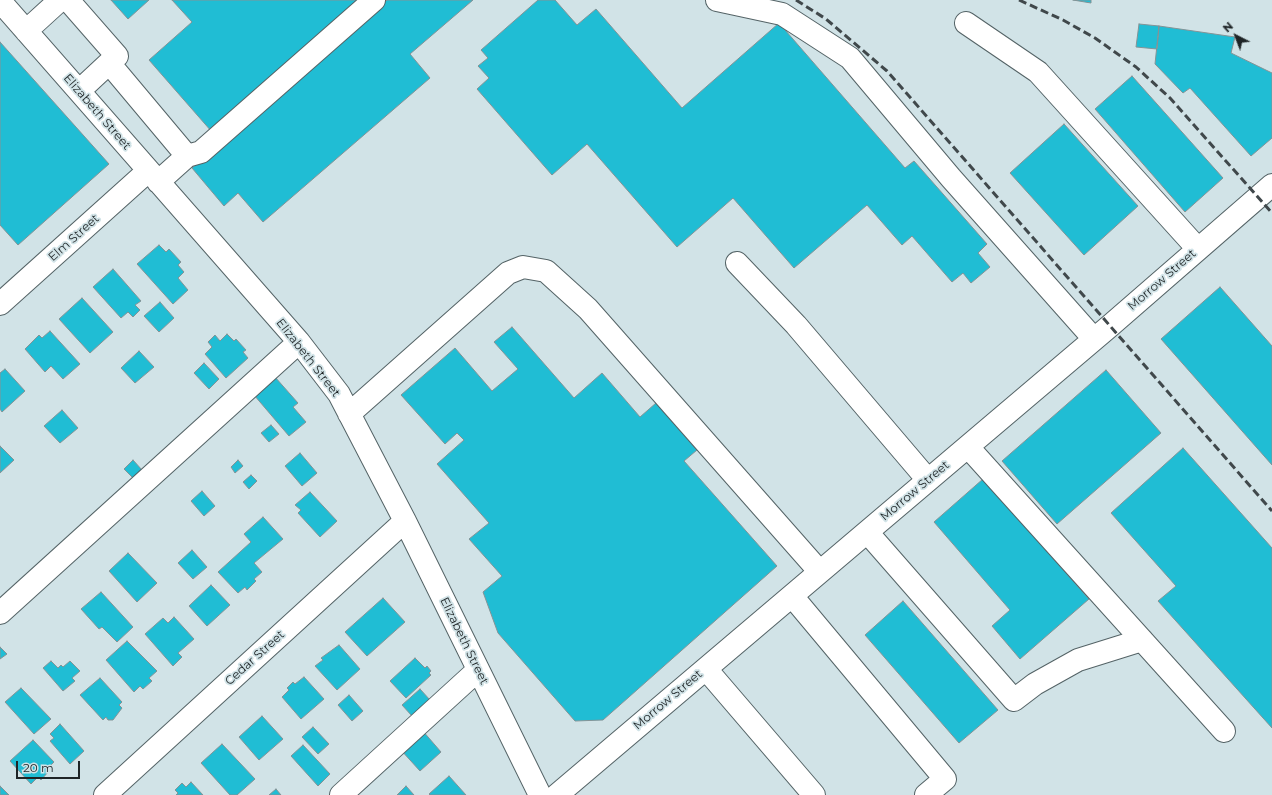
<!DOCTYPE html>
<style>
body{margin:0}
#map{position:relative;width:1272px;height:795px;overflow:hidden;background:#d1e3e7;font-family:Montserrat,sans-serif}
canvas{display:block}
.north{position:absolute;left:1216px;top:16px;width:40px;height:40px;-webkit-text-stroke:3px #d1e3e7;paint-order:stroke;rotate:318deg;font-size:11px;font-weight:700;line-height:16px;text-align:center;color:#1e2426}
.north::after{content:'';display:block;margin:auto;width:14px;height:18px;background:#1e2426;clip-path:polygon(50% 0,100% 100%,50% 72%,0 100%)}
.scale{position:absolute;left:16px;top:761px;width:64px;height:18px;box-sizing:border-box;border:2px solid #1e2426;border-top:0;padding-left:5px;font-size:12px;line-height:14px;white-space:nowrap;color:#1e2426;-webkit-text-stroke:3px #d1e3e7;paint-order:stroke}
</style>
<div id="map">
<canvas width="1272" height="795"></canvas>
<div class="north">N</div>
<div class="scale">20 m</div>
</div>
<script>
const g = document.querySelector('canvas').getContext('2d');
g.lineJoin = 'round';
function fill(path, color) {
  g.fillStyle = color;
  g.fill(path, 'evenodd');
}
function toPath(rows) {
  const path = new Path2D();
  for (const r of rows) {
    path.moveTo(r[0], r[1]);
    for (let i = 2; i < r.length; i += 2) path.lineTo(r[i], r[i + 1]);
  }
  return path;
}
function trace(path, color, width, dash) {
  g.strokeStyle = color;
  g.lineWidth = width;
  g.lineCap = dash ? 'butt' : 'round';
  g.setLineDash(dash || []);
  g.stroke(path);
}
function label(font, color, halo, rows, align = 'center') {
  g.font = font + ' Montserrat,sans-serif';
  g.lineWidth = 3.5;
  g.setLineDash([]);
  g.textBaseline = 'middle';
  g.strokeStyle = halo;
  g.fillStyle = color;
  for (const [text, x, y, turn = 0] of rows) {
    g.save();
    g.translate(x, y);
    g.rotate((+turn || 0) * Math.PI / 180);
    g.textAlign = isNaN(turn) ? turn : align;
    if (halo) g.strokeText(text, 0, 0);
    g.fillText(text, 0, 0);
    g.restore();
  }
}
const building = toPath([
 [111,0,149,0,128,19,111,0],
 [172,0,359,0,212,132,149,60,192,22,172,0],
 [387,0,473,0,410,54,430,78,263,222,238,193,224,206,192,168,387,0],
 [538,0,555,0,577,25,596,9,682,108,779,23,905,168,914,161,987,244,978,253,990,267,971,283,963,273,952,282,912,236,902,245,867,205,794,268,733,198,677,247,587,144,552,175,477,89,489,78,478,66,488,58,481,50,538,0],
 [1073,0,1091,0,1091,3,1073,0],
 [1139,24,1159,26,1157,49,1136,47,1139,24],
 [1159,26,1235,37,1231,53,1272,73,1272,138,1251,156,1190,88,1183,93,1155,64,1159,26],
 [0,42,109,164,18,245,0,225,0,42],
 [1132,76,1223,178,1185,212,1095,109,1132,76],
 [1064,124,1138,206,1084,255,1010,173,1064,124],
 [159,245,166,252,169,249,181,262,178,265,184,272,178,278,188,290,173,304,137,264,159,245],
 [113,269,141,301,135,305,140,310,133,317,128,312,121,318,93,287,113,269],
 [1220,287,1272,346,1272,465,1161,339,1220,287],
 [82,298,113,332,90,353,59,319,82,298],
 [160,302,174,318,159,332,144,316,160,302],
 [512,327,574,398,602,373,640,417,656,403,697,450,684,461,777,566,603,720,575,721,498,633,483,592,502,576,469,539,489,523,437,464,464,440,457,433,445,444,401,395,455,348,492,391,518,369,494,342,512,327],
 [50,331,80,364,63,379,51,366,45,372,25,349,39,335,42,338,50,331],
 [227,334,234,341,236,339,246,350,243,352,248,358,226,378,205,354,212,347,208,342,215,335,220,341,227,334],
 [139,351,154,367,135,383,121,368,139,351],
 [204,363,219,379,209,389,194,373,204,363],
 [5,369,25,391,2,412,0,409,0,373,5,369],
 [1106,370,1161,433,1057,524,1002,461,1106,370],
 [275,377,298,403,293,407,306,422,289,436,254,395,275,377],
 [62,410,78,428,60,443,44,426,62,410],
 [271,425,279,434,269,442,261,433,271,425],
 [0,446,14,460,0,473,0,446],
 [1183,448,1272,548,1272,728,1158,601,1176,586,1111,513,1183,448],
 [300,453,317,473,302,486,285,466,300,453],
 [133,460,142,470,133,478,124,469,133,460],
 [238,460,243,466,235,473,231,467,238,460],
 [251,475,257,481,249,489,243,482,251,475],
 [983,479,1089,599,1020,659,992,626,1010,610,934,522,983,479],
 [202,491,215,506,204,516,191,501,202,491],
 [310,492,337,521,320,537,298,513,301,510,295,505,310,492],
 [263,517,283,539,254,563,262,572,254,579,256,581,247,590,245,587,238,593,218,572,251,542,244,534,263,517],
 [192,550,207,567,193,579,178,563,192,550],
 [128,553,157,583,137,602,109,571,128,553],
 [211,585,230,605,207,626,189,606,211,585],
 [101,592,133,627,117,642,102,627,99,629,81,609,101,592],
 [383,598,405,622,367,656,345,632,383,598],
 [903,601,998,710,959,743,865,635,903,601],
 [174,617,194,639,178,653,182,657,173,666,145,634,163,618,168,623,174,617],
 [127,641,157,671,149,678,152,681,143,689,140,686,134,692,106,660,127,641],
 [339,645,360,669,337,690,315,666,323,660,321,658,339,645],
 [0,647,7,654,0,659,0,647],
 [415,658,425,668,427,666,431,671,429,673,431,675,406,698,390,681,415,658],
 [51,661,58,668,61,665,63,667,70,661,80,671,72,678,75,681,63,691,43,668,51,661],
 [304,677,324,699,301,719,282,697,289,690,287,688,293,682,295,684,304,677],
 [100,678,122,702,119,705,122,708,113,720,108,720,106,717,103,720,80,695,100,678],
 [21,688,51,719,34,734,5,702,21,688],
 [420,689,430,700,412,716,402,705,420,689],
 [349,695,363,711,352,721,338,705,349,695],
 [262,716,283,739,259,760,239,737,262,716],
 [60,724,84,751,70,764,50,741,54,738,50,734,60,724],
 [313,727,329,744,318,754,302,737,313,727],
 [422,730,441,752,420,771,400,749,422,730],
 [33,740,54,762,47,769,49,771,41,780,38,777,31,784,10,761,33,740],
 [222,744,255,779,237,795,230,795,201,763,222,744],
 [303,745,330,774,318,786,291,756,303,745],
 [449,776,466,795,430,795,429,794,449,776],
 [191,782,203,795,176,795,178,793,175,790,182,783,186,787,191,782],
 [0,786,9,795,0,795,0,786],
 [406,786,414,795,397,795,406,786],
 [276,789,281,795,269,795,276,789]
]);
const minor = toPath([
 [68,0,117,56,109,63],
 [717,0,782,14,850,58,951,178,1094,339],
 [0,1,299,342,339,394,405,521,540,795],
 [966,23,1038,72,1198,249],
 [26,31,60,0],
 [79,91,109,63,187,156,158,182],
 [187,156,201,152,374,0],
 [737,263,796,325,928,480],
 [0,304,148,171],
 [349,414,508,273,523,267,546,271,588,309,820,572],
 [968,447,1224,731],
 [867,532,1014,700,1035,684,1078,660,1142,640],
 [792,596,945,779,926,795],
 [0,613,299,342],
 [706,669,814,795],
 [105,795,405,521],
 [341,795,478,670],
 [557,795,1111,325,1272,185]
]);
const rail = toPath([
 [796,0,826,19,887,71,1272,511],
 [1019,0,1063,20,1095,38,1136,67,1170,98,1272,213]
]);
const streetNames = [
 ["Elizabeth Street",97,112,49],
 ["Elm Street",74,238,-42],
 ["Morrow Street",1162,280,-41],
 ["Elizabeth Street",308,358,52],
 ["Morrow Street",915,491,-40],
 ["Elizabeth Street",464,641,64],
 ["Cedar Street",255,658,-42],
 ["Morrow Street",668,700,-40]
];
fill(building, '#20bdd4');
trace(building, '#839396', 1);
trace(minor, '#546366', 24);
trace(minor, '#fff', 22);
trace(rail, '#40484b', 3, [8, 4]);
label('12px', '#1e2426', '#d1e3e7', streetNames);
</script>
